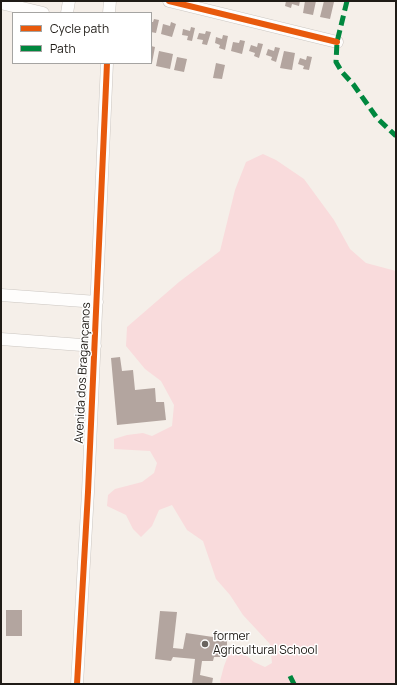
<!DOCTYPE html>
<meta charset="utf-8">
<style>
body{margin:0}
#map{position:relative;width:397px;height:685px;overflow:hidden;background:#f5efe9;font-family:Manrope,sans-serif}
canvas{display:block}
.frame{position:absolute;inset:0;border:2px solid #1f1b16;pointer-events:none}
.legend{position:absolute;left:12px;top:12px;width:140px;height:52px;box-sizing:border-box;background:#fff;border:1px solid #a5a4a2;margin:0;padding:5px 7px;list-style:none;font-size:12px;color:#1f1b16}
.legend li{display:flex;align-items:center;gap:8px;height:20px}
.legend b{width:20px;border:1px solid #a5a4a2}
</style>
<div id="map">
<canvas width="397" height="685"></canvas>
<div class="frame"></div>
<ul class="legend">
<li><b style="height:5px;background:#e8590c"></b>Cycle path</li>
<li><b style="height:5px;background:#00873e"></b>Path</li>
</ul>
</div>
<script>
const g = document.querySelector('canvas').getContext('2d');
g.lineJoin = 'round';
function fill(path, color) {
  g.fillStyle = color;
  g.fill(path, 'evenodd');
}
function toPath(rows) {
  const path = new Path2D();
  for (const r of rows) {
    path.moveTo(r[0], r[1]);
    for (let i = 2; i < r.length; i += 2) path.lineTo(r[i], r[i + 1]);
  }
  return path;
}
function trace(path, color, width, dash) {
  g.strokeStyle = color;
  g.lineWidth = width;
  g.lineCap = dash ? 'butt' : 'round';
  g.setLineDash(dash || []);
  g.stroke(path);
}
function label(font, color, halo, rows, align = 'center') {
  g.font = font + ' Manrope,sans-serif';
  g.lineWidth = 3;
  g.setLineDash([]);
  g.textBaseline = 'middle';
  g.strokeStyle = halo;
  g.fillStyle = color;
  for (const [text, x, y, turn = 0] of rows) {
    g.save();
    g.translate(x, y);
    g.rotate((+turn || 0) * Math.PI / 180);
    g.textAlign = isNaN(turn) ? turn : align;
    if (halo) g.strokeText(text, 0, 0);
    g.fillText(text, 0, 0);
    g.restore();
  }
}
const green = toPath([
 [263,154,276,160,304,179,334,220,350,249,366,263,396,271,396,684,221,684,220,681,224,666,230,651,241,651,254,662,265,667,272,663,270,644,243,615,230,595,216,579,203,541,187,530,172,505,159,510,152,526,141,537,133,529,126,515,107,506,108,495,115,489,142,482,154,473,157,463,150,451,114,449,114,439,127,435,143,433,152,436,172,426,174,405,161,381,145,369,126,346,127,327,179,282,220,251,235,190,246,162]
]);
const building = toPath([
 [286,1,300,1,299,6,292,4,291,8,285,6],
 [305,1,316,1,313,15,303,13],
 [324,1,334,2,330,19,320,17],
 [154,19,159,20,156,33,151,32,151,22,153,22],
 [171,22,176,24,172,37,161,34,163,24,170,26],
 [191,27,195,28,192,41,187,40,188,36,182,35,183,29,190,31],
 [206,31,211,32,207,45,202,44,203,40,197,39,199,33,205,34],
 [223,35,228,36,225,50,219,48,220,45,215,43,216,37,222,39],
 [240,40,245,41,242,54,231,51,233,42,239,43],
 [258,43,263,44,259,58,254,56,255,53,249,51,251,45,257,47],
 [151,46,155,47,152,63,151,63],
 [275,47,280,48,276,62,271,60,272,57,266,55,268,49,274,51],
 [159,51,173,54,170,69,156,66],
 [284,51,295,53,292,70,280,68],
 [307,56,312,57,309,70,303,69,304,66,298,64,300,58,306,60],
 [177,57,187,59,184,72,174,70],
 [216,63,225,65,222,79,213,78],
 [120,357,122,371,133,370,135,390,155,388,156,402,164,402,166,420,117,425,111,358],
 [6,610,22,610,22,636,6,636],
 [160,611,177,612,173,648,183,649,186,633,213,637,213,641,227,641,227,657,214,657,213,661,202,661,200,675,213,678,212,684,192,684,195,659,173,657,171,661,155,659]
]);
const minor = toPath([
 [169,1,337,42],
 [1,3,43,13],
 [67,13,69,1],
 [109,13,110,1],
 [1,295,97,302],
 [1,339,95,346],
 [77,684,88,492,107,63]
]);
const quiet = toPath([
 [347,1,337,42,336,62,342,72,353,84,377,118,396,136],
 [290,676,294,684]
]);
const cycleway = toPath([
 [169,1,337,42],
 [77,684,88,492,107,63]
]);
const markers = [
 [205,644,4,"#6a6560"]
];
const streetNames = [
 ["Avenida dos Bragançanos",83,373,-87]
];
const poiNames = [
 ["former",213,637],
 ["Agricultural School",213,651]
];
fill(green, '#f9dbdc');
fill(building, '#b3a59f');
trace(minor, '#cbc6c1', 13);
trace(minor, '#fefdfc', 12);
trace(quiet, '#00873e', 5, [10, 5]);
trace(cycleway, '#e8590c', 6);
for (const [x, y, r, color] of markers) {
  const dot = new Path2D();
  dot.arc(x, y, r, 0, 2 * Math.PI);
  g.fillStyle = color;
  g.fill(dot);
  trace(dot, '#fff', 1.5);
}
label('12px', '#1f1b16', '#fff', streetNames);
label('12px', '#1f1b16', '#fff', poiNames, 'left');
</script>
